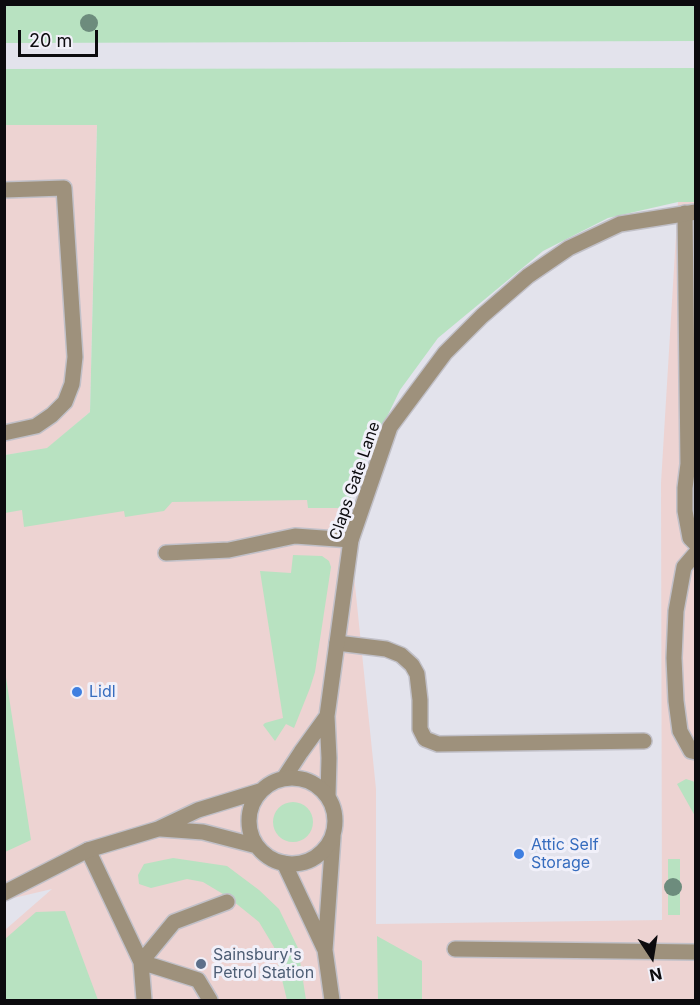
<!DOCTYPE html>
<style>
body{margin:0}
#map{position:relative;width:700px;height:1005px;overflow:hidden;background:#e3e3ec;font-family:Inter,sans-serif}
canvas{display:block}
.frame{position:absolute;inset:0;border:6px solid #0c0b0e;pointer-events:none}
.north{position:absolute;left:622px;top:927px;width:60px;height:60px;-webkit-text-stroke:4px #f1f0f9;paint-order:stroke;rotate:168deg;font-size:16px;font-weight:700;line-height:24px;text-align:center;color:#0c0b0e}
.north::after{content:'';display:block;margin:auto;width:21px;height:27px;background:#0c0b0e;clip-path:polygon(50% 0,100% 100%,50% 72%,0 100%)}
.scale{position:absolute;left:18px;top:30px;width:80px;height:27px;box-sizing:border-box;border:3px solid #0c0b0e;border-top:0;padding-left:8px;font-size:18px;line-height:21px;white-space:nowrap;color:#0c0b0e;-webkit-text-stroke:4px #f1f0f9;paint-order:stroke}
</style>
<div id="map">
<canvas width="700" height="1005"></canvas>
<div class="frame"></div>
<div class="north">N</div>
<div class="scale">20 m</div>
</div>
<script>
const g = document.querySelector('canvas').getContext('2d');
g.lineJoin = 'round';
function fill(path, color) {
  g.fillStyle = color;
  g.fill(path, 'evenodd');
}
function toPath(rows) {
  const path = new Path2D();
  for (const r of rows) {
    if (r.length === 3) {
      path.moveTo(r[0] + r[2], r[1]);
      path.arc(r[0], r[1], r[2], 0, 2 * Math.PI);
      continue;
    }
    path.moveTo(r[0], r[1]);
    for (let i = 2; i < r.length; i += 2) path.lineTo(r[i], r[i + 1]);
  }
  return path;
}
function trace(path, color, width, dash) {
  g.strokeStyle = color;
  g.lineWidth = width;
  g.lineCap = dash ? 'butt' : 'round';
  g.setLineDash(dash || []);
  g.stroke(path);
}
function label(font, color, halo, rows, align = 'center') {
  g.font = font + ' Inter,sans-serif';
  g.lineWidth = 6;
  g.setLineDash([]);
  g.textBaseline = 'middle';
  g.strokeStyle = halo;
  g.fillStyle = color;
  for (const [text, x, y, turn = 0] of rows) {
    g.save();
    g.translate(x, y);
    g.rotate((+turn || 0) * Math.PI / 180);
    g.textAlign = isNaN(turn) ? turn : align;
    if (halo) g.strokeText(text, 0, 0);
    g.fillText(text, 0, 0);
    g.restore();
  }
}
const commercial = toPath([
 [5,125,97,125,90,412,47,449,5,455],
 [678,202,695,202,695,1000,5,1000,5,930,52,889,5,900,4,467,366,460,347,508,376,789,376,924,662,920,661,483]
]);
const green = toPath([
 [4,5,695,5,695,41,5,43],
 [695,68,695,202,678,202,608,218,543,251,438,338,400,390,366,460,347,508,308,508,307,500,172,502,164,511,125,517,124,511,24,527,22,510,5,513,5,455,47,448,90,412,97,125,5,125,5,69],
 [293,555,322,556,329,561,331,567,315,672,310,688,294,728,286,724,275,741,263,725,265,723,283,718,260,571,291,573],
 [5,671,31,840,5,852,4,852],
 [686,779,695,782,695,816,677,784],
 [293,822,20],
 [173,858,227,866,259,890,279,909,298,948,306,1000,287,1000,274,947,259,922,228,897,203,882,187,879,151,888,139,884,138,875,144,864],
 [668,859,680,859,680,915,668,915],
 [65,911,98,1000,5,1000,5,939,36,912],
 [377,936,422,961,422,1000,378,1000]
]);
const service = toPath([
 [4,190,64,188,75,357,72,384,65,402,52,415,36,426,4,433],
 [685,213,688,464,685,488,685,511,690,538,696,544],
 [166,553,229,550,295,536,351,540],
 [696,553,684,567,676,611,674,658,676,701,680,731,691,751,696,752],
 [337,643,386,649,401,655,412,665,417,674,420,700,420,729,425,739,438,744,644,741],
 [88,850,141,962,198,980,210,1000],
 [455,949,696,952],
 [144,1000,141,962,174,922,227,902]
]);
const minor = toPath([
 [284,778,301,752,327,716],
 [328,795,329,758,327,716,351,540,390,427,445,353,482,316,528,276,569,248,620,224,696,212],
 [284,863,324,948],
 [332,1000,325,950,333,837]
]);
const tertiary = toPath([
 [292,821,43],
 [161,829,203,832,257,846],
 [4,893,88,850,158,829,198,810,260,791]
]);
const trees = [
 [89,23],
 [673,887]
];
const markers = [
 [77,692,6,"#3f7fe0"],
 [519,854,6,"#3f7fe0"],
 [201,964,6,"#5c6f8a"]
];
const streetNames = [
 ["Claps Gate Lane",355,481,-71]
];
const shopNames = [
 ["Lidl",89,692],
 ["Attic Self",531,845],
 ["Storage",531,863]
];
const serviceNames = [
 ["Sainsbury's",213,955],
 ["Petrol Station",213,973]
];
fill(commercial, '#edd3d2');
fill(green, '#b8e2c1');
trace(service, '#c1c0c8', 18);
trace(minor, '#c1c0c8', 18);
trace(tertiary, '#c1c0c8', 18);
trace(service, '#9e917c', 15);
trace(minor, '#9e917c', 15);
trace(tertiary, '#9e917c', 15);
g.fillStyle = '#6d8c7d';
for (const [x, y] of trees) {
  g.beginPath();
  g.arc(x, y, 9, 0, 2 * Math.PI);
  g.fill();
}
for (const [x, y, r, color] of markers) {
  const dot = new Path2D();
  dot.arc(x, y, r, 0, 2 * Math.PI);
  g.fillStyle = color;
  g.fill(dot);
  trace(dot, '#f1f0f9', 2);
}
label('16px', '#0c0b0e', '#f1f0f9', streetNames);
label('16px', '#366cbe', '#f1f0f9', shopNames, 'left');
label('16px', '#4e5e75', '#f1f0f9', serviceNames, 'left');
</script>
